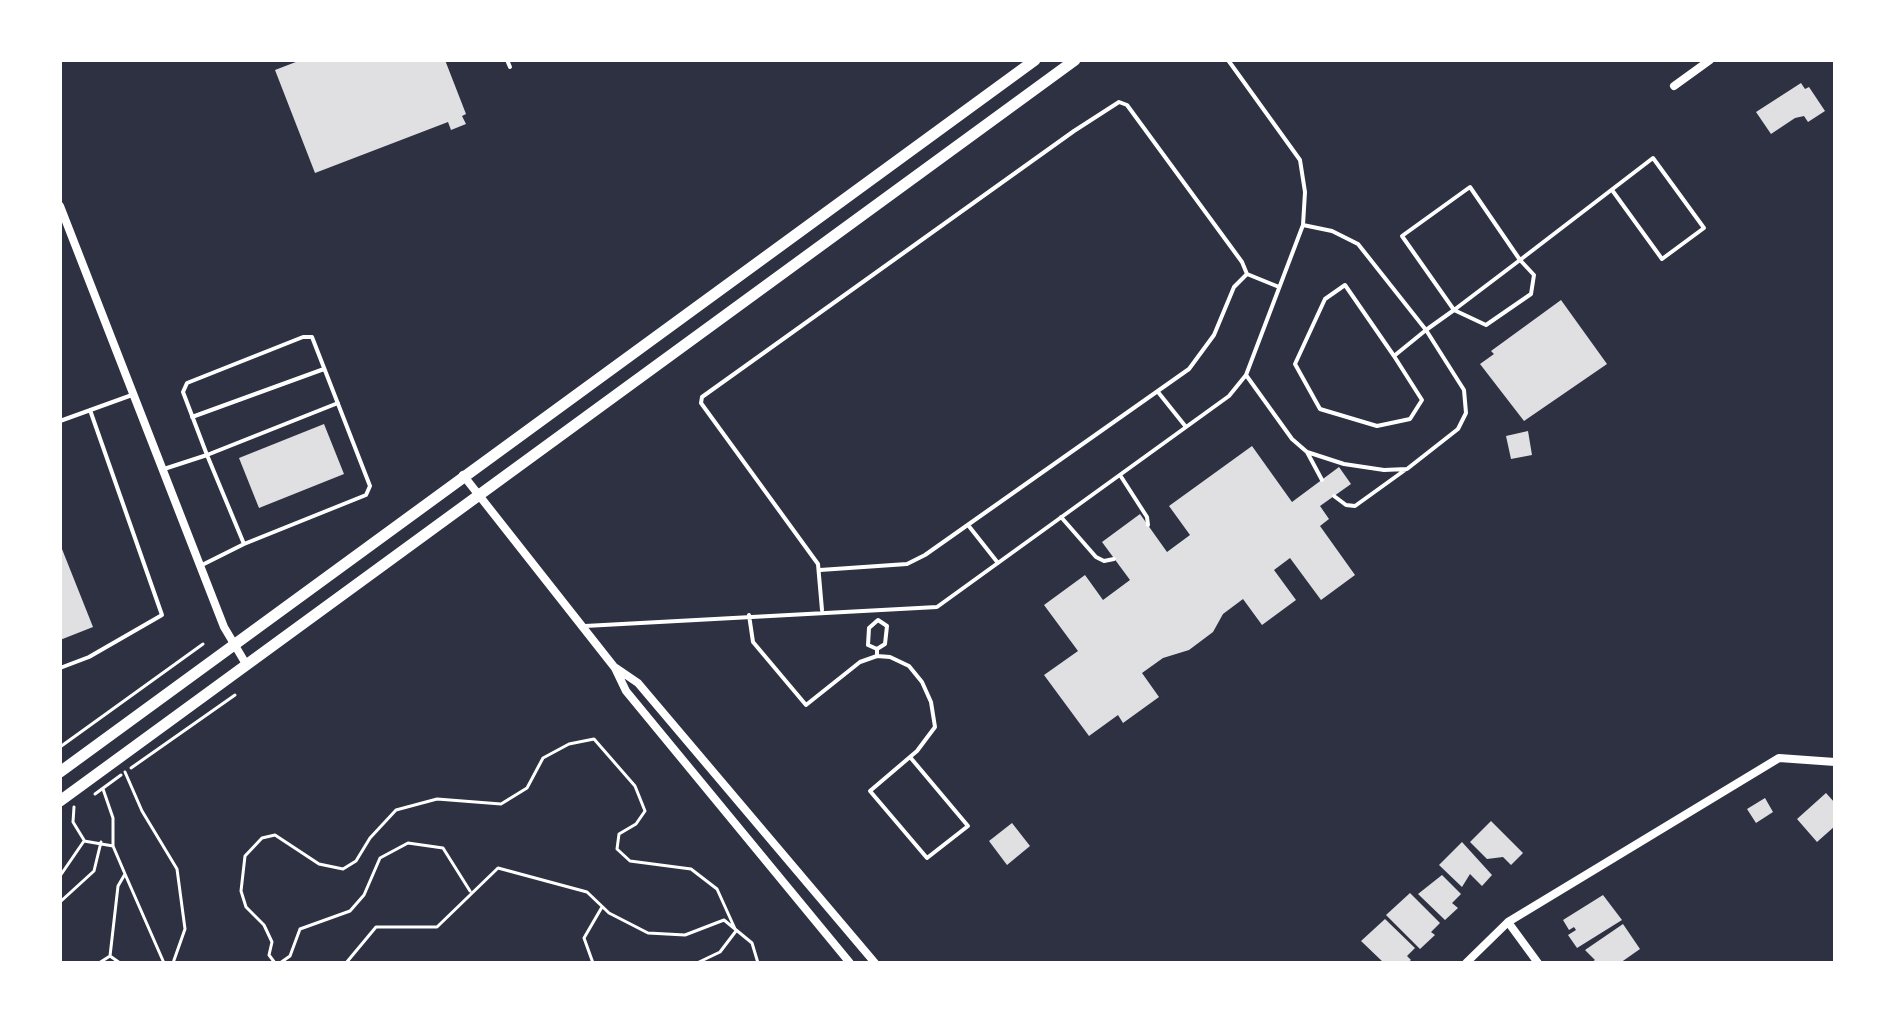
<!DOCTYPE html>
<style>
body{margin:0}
#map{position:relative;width:1895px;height:1023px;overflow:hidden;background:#2d3142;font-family:"Sofia Sans Condensed",sans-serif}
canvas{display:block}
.frame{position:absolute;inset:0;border:62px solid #fff;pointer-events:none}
</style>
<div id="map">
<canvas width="1895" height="1023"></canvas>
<div class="frame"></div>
</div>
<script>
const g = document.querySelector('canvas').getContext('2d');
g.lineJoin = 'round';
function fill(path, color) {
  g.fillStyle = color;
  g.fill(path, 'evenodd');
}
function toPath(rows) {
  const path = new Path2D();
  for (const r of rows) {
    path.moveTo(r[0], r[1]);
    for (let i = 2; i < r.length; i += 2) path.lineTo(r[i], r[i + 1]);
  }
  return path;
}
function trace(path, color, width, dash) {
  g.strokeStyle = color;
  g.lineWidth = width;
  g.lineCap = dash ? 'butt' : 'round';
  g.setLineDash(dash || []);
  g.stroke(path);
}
const building = toPath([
 [301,60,445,60,466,114,462,116,466,124,451,130,448,122,315,173,275,70],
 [1801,83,1805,89,1809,87,1825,111,1808,122,1804,116,1795,118,1771,134,1756,112],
 [1561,300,1607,364,1524,421,1480,364,1494,354,1491,351],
 [324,424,344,474,259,508,239,458],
 [1528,431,1532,455,1511,459,1506,436],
 [1252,446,1292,502,1339,467,1351,484,1320,506,1329,519,1320,526,1355,575,1321,600,1290,558,1274,570,1296,600,1262,625,1243,599,1223,614,1213,632,1189,650,1163,658,1142,673,1159,697,1123,723,1118,715,1089,736,1044,675,1078,651,1044,605,1085,575,1103,600,1130,580,1102,542,1140,514,1167,552,1190,535,1169,506],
 [60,544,93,627,60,640],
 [1826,793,1835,803,1835,826,1817,842,1797,819],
 [1765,798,1773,812,1756,823,1747,809],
 [1491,821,1523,853,1511,865,1503,857,1487,859,1470,842],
 [1012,823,1030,846,1007,865,989,841],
 [1462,842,1492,875,1482,886,1470,874,1462,887,1439,865],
 [1442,875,1461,894,1452,903,1458,908,1445,920,1418,894],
 [1410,893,1440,923,1431,932,1435,935,1420,949,1386,915],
 [1603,895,1622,920,1577,948,1568,935,1576,930,1574,927,1569,930,1563,920],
 [1385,919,1415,948,1407,956,1411,960,1407,963,1384,963,1361,941],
 [1623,924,1640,949,1620,963,1590,963,1595,960,1585,950]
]);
const path = toPath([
 [60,747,203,644],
 [131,768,235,695],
 [125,772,142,811,177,869,185,929,173,963],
 [103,789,113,818,113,846],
 [95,794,121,775],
 [74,807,73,822,84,840],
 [125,874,164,963],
 [60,876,84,841,113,846,125,874,118,886,110,956],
 [60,902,94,871,101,842],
 [99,963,110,956,120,963],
 [275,963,269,955,272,942,264,925,246,907,241,891,245,856,262,838,275,835,319,864,343,869,356,861,370,838,396,810,437,799,501,804,527,788,543,758,569,744,594,739,635,786,645,811,636,824,619,834,617,849,630,861,691,869,717,889,736,931,720,952,697,963],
 [280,963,290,956,300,929,350,911,364,895,380,858,408,843,443,848,470,891],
 [346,963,376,927,437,927,498,868,587,892,609,913,648,933,685,935,724,920,752,943,758,963],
 [593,963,584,938,602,907]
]);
const service = toPath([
 [507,60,510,67],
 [1303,225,1332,231,1358,244,1426,330,1394,356,1345,285,1325,299,1295,364,1320,409,1377,426,1410,419,1422,400,1394,356],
 [1246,375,1292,439,1307,452,1344,464,1384,470,1407,469,1458,429,1466,413,1464,390,1426,330,1454,310,1486,325,1531,294,1534,275,1520,260,1454,310,1402,236,1470,187,1520,260,1653,158,1704,228,1662,259,1612,190],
 [1158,392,1186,427],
 [192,417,324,369],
 [60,421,132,395],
 [1307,452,1322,480],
 [164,469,207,455,244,544,200,566],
 [1120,475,1147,517,1148,525],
 [1334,496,1346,505,1355,506,1405,470],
 [1061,517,1096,557,1104,561,1114,559],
 [968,525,998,563],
 [244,544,366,495,370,486,312,337,303,337,187,383,183,392,207,455,338,403],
 [820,570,907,564,925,555,1189,369,1214,335,1234,287,1247,274],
 [822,610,818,564,701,403,702,397,1074,131,1119,102,1127,105,1242,262,1247,274,1279,287],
 [749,615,753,642,806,705,860,662,877,656,890,657,909,666,922,682,931,702,935,727,917,751,870,791,927,858,968,826,910,757],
 [585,626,937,607,1229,396,1246,375,1303,225,1305,192,1300,160,1228,60],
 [877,649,868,645,869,628,878,620,887,626,885,644,877,649,877,656],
 [60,668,89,657,162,615,90,410]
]);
const minor = toPath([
 [1674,86,1710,60],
 [60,206,224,627,246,664],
 [463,475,615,668,626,691,850,963],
 [616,668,638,683,875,963],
 [1508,922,1538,963],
 [1466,963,1508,922,1779,758,1835,762]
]);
const secondary = toPath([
 [60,772,1035,60],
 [60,801,1075,60]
]);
fill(building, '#e0e0e3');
trace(path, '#fff', 3);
trace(service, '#fff', 4);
trace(minor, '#fff', 8);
trace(secondary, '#fff', 11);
</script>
